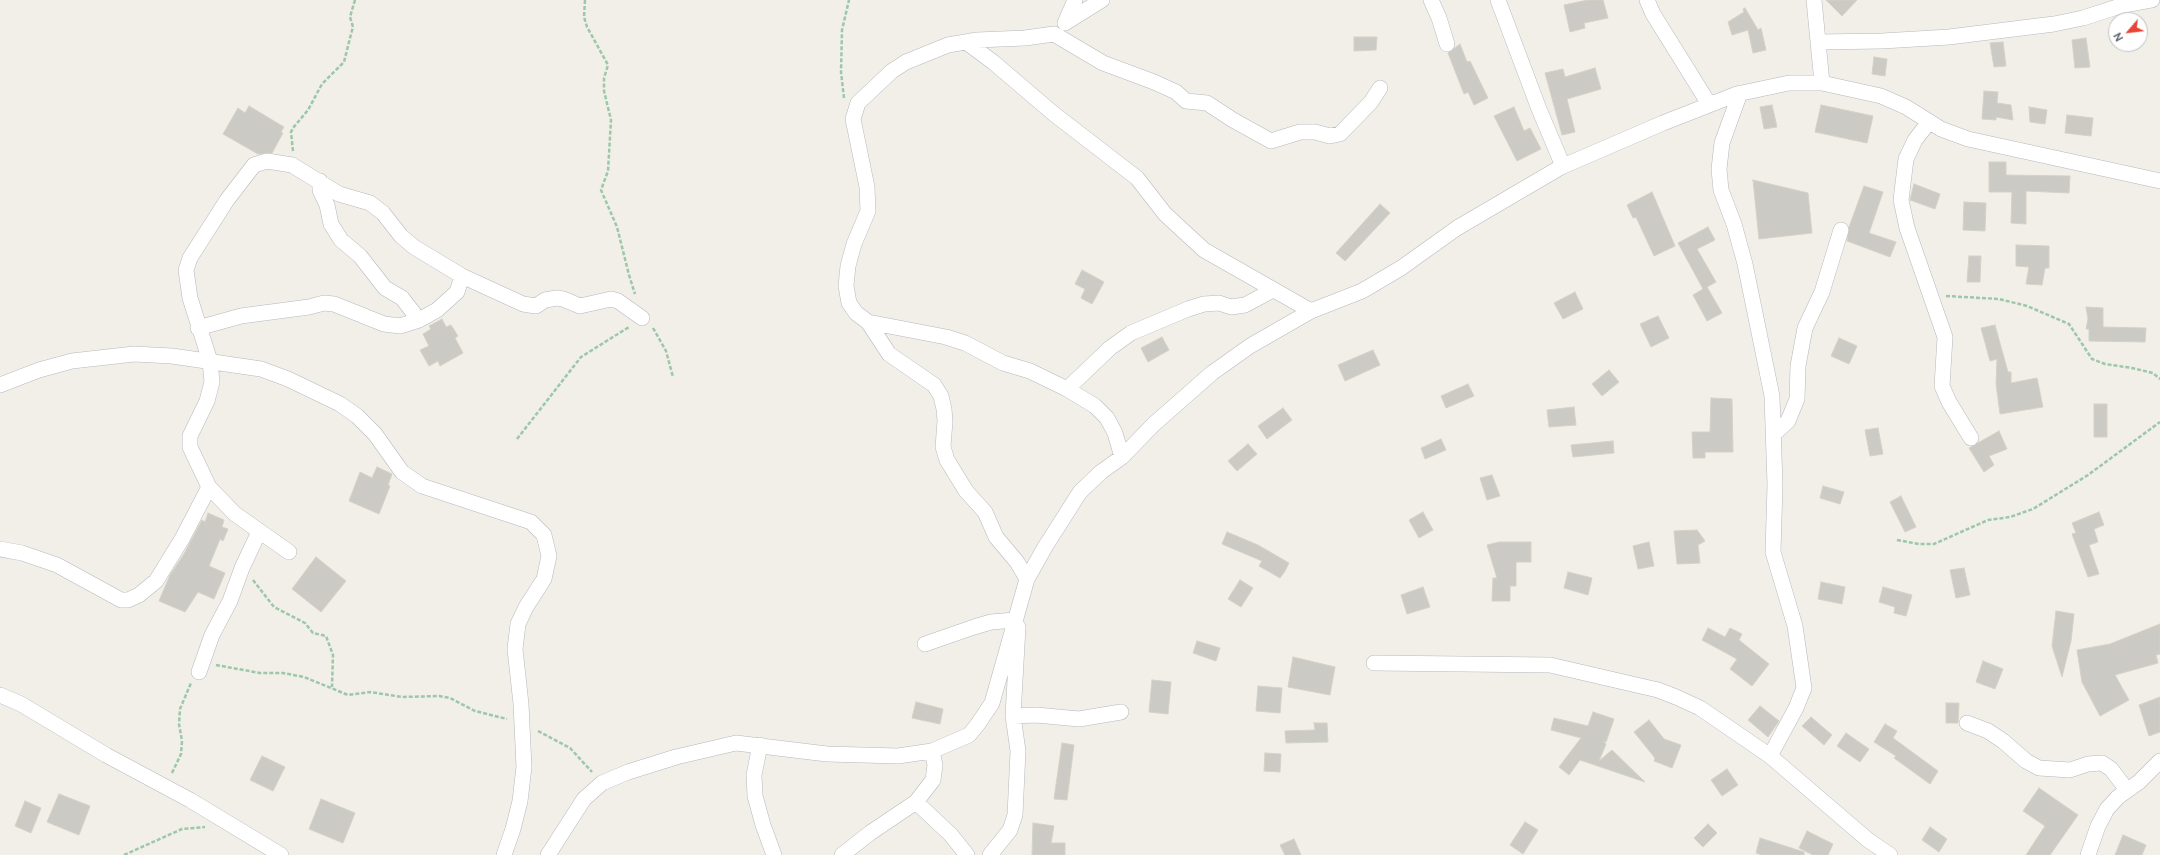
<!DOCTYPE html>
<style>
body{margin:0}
#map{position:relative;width:2160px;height:855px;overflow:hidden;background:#f1efe8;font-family:Ubuntu,sans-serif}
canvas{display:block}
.north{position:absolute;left:2108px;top:12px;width:40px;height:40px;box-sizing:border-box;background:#fff;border:1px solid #bfc1c3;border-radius:50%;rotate:242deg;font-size:11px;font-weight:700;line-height:16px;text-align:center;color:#5f6368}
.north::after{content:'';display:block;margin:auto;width:14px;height:18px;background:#ea4335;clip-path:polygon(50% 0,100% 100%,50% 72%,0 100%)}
</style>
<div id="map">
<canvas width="2160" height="855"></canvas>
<div class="north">N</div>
</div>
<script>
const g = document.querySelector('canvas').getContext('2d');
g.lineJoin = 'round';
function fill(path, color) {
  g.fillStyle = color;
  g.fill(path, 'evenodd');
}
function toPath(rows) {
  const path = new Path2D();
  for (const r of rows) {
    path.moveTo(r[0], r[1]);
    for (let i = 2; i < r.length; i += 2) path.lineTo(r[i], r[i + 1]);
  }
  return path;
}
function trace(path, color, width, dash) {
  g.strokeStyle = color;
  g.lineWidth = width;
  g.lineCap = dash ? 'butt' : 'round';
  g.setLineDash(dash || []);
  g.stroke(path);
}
const building = toPath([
 [1588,0,1603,0,1608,18,1584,23,1585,28,1570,32,1564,5,1588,0],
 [1826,0,1857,0,1842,16,1826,0],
 [1745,8,1758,30,1761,28,1766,50,1753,53,1748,30,1732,35,1728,22,1744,12,1743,9,1745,8],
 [1354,37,1377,37,1376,50,1354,51,1354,37],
 [2086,38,2090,67,2075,68,2072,40,2086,38],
 [2003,42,2006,66,1994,67,1990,43,2003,42],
 [1460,44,1467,62,1470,61,1488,98,1474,105,1468,92,1464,94,1448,53,1460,44],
 [1874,57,1887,59,1885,76,1872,74,1874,57],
 [1595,68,1601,89,1567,99,1575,132,1562,135,1545,73,1563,69,1565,77,1595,68],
 [1984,91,1998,92,1997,103,2011,105,2013,120,1996,117,1996,120,1982,119,1984,91],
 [1772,105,1777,127,1764,129,1760,107,1772,105],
 [1821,105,1873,116,1867,143,1815,132,1821,105],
 [249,106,284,127,281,132,283,133,272,153,258,154,223,134,238,108,245,113,249,106],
 [1514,107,1524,131,1530,128,1541,149,1517,161,1494,116,1514,107],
 [2029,107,2047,110,2045,124,2030,122,2029,107],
 [2067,115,2093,118,2091,136,2065,133,2067,115],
 [1989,162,2006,162,2006,175,2070,176,2069,193,2026,191,2026,224,2011,223,2012,192,1989,192,1989,162],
 [1753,180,1808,193,1812,233,1759,239,1753,180],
 [1914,184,1940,194,1935,209,1910,200,1914,184],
 [1864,186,1883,192,1869,233,1896,242,1890,257,1847,241,1849,227,1864,186],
 [1652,192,1675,246,1654,256,1636,217,1633,218,1627,205,1652,192],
 [1964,202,1986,203,1985,231,1963,230,1964,202],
 [1380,204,1390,213,1345,261,1336,253,1380,204],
 [1708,227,1715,240,1697,249,1716,282,1707,287,1722,313,1707,321,1693,295,1703,289,1678,243,1708,227],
 [2016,245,2049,246,2049,268,2045,268,2042,285,2026,284,2029,267,2016,266,2016,245],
 [1969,256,1981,256,1980,282,1967,282,1969,256],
 [1082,270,1104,282,1092,304,1081,298,1085,289,1075,284,1082,270],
 [1575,292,1583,309,1563,319,1554,303,1575,292],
 [2086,307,2103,308,2103,327,2146,328,2145,342,2089,341,2089,329,2086,329,2088,319,2086,307],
 [1658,316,1669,338,1651,347,1640,324,1658,316],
 [442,319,446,327,451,325,458,336,455,338,463,353,440,366,438,361,429,366,420,350,429,346,423,334,431,329,429,326,442,319],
 [1995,325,2008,372,2011,372,2011,383,2037,378,2043,407,2000,414,1996,384,1997,359,1990,361,1981,328,1995,325],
 [1162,337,1169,350,1148,362,1141,348,1162,337],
 [1839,338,1857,346,1849,364,1831,356,1839,338],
 [1373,350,1380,365,1345,381,1338,365,1373,350],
 [1609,370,1619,382,1602,396,1592,384,1609,370],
 [1468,384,1474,396,1446,408,1441,396,1468,384],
 [1711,398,1732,399,1733,452,1705,452,1705,458,1693,458,1692,432,1710,432,1711,398],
 [2094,404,2107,404,2107,437,2094,437,2094,404],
 [1574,407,1576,425,1549,427,1547,410,1574,407],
 [1283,408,1292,420,1267,439,1258,426,1283,408],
 [1878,428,1883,454,1870,456,1865,430,1878,428],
 [1999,431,2007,449,1989,456,1994,465,1984,472,1969,448,1999,431],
 [1441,439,1446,450,1425,459,1421,448,1441,439],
 [1613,441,1614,453,1573,457,1571,445,1613,441],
 [1248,444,1257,454,1237,471,1228,461,1248,444],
 [377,467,392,474,388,485,390,486,379,514,349,501,360,472,372,478,377,467],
 [1492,475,1500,496,1487,500,1480,478,1492,475],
 [1823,486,1844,492,1840,504,1820,498,1823,486],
 [1901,496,1916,527,1905,532,1890,502,1901,496],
 [1423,512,1433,530,1419,538,1409,520,1423,512],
 [2099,512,2104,525,2094,529,2098,542,2089,545,2099,574,2088,577,2072,534,2076,533,2072,523,2099,512],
 [208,513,224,520,222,527,228,529,223,541,220,539,209,566,225,573,214,599,198,592,185,612,159,601,170,575,184,554,202,520,205,522,208,513],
 [1697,530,1705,541,1698,545,1700,563,1677,564,1674,531,1697,530],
 [1227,532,1258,545,1289,563,1285,571,1280,578,1259,566,1262,561,1222,544,1227,532],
 [1499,542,1531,542,1531,562,1516,562,1516,586,1510,586,1510,601,1492,601,1493,578,1497,578,1487,545,1499,542],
 [1649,542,1654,566,1638,569,1633,546,1649,542],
 [316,557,346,581,321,612,292,589,316,557],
 [1964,568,1970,595,1956,598,1950,570,1964,568],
 [1568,572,1592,578,1588,595,1564,588,1568,572],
 [1240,580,1253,588,1241,607,1228,599,1240,580],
 [1821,582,1845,587,1842,604,1818,599,1821,582],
 [1423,587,1430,607,1407,614,1401,595,1423,587],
 [1883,587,1912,595,1906,616,1894,613,1895,607,1879,602,1883,587],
 [2056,611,2074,614,2071,641,2062,677,2052,646,2056,611],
 [2160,624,2160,654,2156,655,2158,663,2115,675,2129,700,2100,716,2082,682,2077,650,2110,644,2160,624],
 [1708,628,1725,637,1730,628,1742,634,1739,640,1769,664,1752,686,1730,669,1737,659,1702,640,1708,628],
 [1197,641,1220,648,1216,661,1193,653,1197,641],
 [1293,657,1335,667,1330,695,1288,687,1293,657],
 [1983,661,2003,669,1995,689,1976,682,1983,661],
 [1152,680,1171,682,1168,714,1149,712,1152,680],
 [1258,686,1282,688,1280,713,1256,711,1258,686],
 [2160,697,2160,732,2149,736,2139,705,2160,697],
 [916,702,943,709,940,724,912,718,916,702],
 [1946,703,1959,703,1958,723,1946,723,1946,703],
 [1760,706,1779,721,1768,737,1748,720,1760,706],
 [1593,712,1614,719,1606,742,1603,741,1606,744,1599,761,1612,750,1645,782,1580,760,1569,775,1559,767,1581,738,1551,730,1554,718,1588,726,1593,712],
 [1811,717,1832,735,1824,745,1802,726,1811,717],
 [1649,720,1664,739,1681,745,1672,768,1654,761,1655,758,1634,732,1649,720],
 [1314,723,1327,723,1328,742,1286,743,1285,731,1315,730,1314,723],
 [1885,724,1897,731,1893,738,1938,771,1930,784,1894,758,1896,756,1874,742,1885,724],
 [1846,733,1869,749,1860,762,1837,746,1846,733],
 [1062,743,1074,745,1067,800,1054,799,1062,743],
 [1265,753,1281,754,1280,772,1264,771,1265,753],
 [262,756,285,767,273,791,250,780,262,756],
 [1727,769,1738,785,1722,796,1711,780,1727,769],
 [2039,788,2078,815,2050,855,2026,855,2045,826,2023,811,2039,788],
 [59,794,90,806,79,835,47,822,59,794],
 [321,799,355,813,343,843,309,829,321,799],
 [25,801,41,808,31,833,15,826,25,801],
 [1525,822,1538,830,1523,854,1510,845,1525,822],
 [1033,823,1054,826,1051,843,1065,843,1065,855,1032,855,1033,823],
 [1708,824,1717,833,1703,847,1694,838,1708,824],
 [1930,827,1947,839,1939,852,1922,840,1930,827],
 [1807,831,1833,844,1828,855,1813,855,1799,848,1807,831],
 [2123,835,2146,845,2142,855,2115,855,2123,835],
 [1760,838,1804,852,1804,855,1762,855,1756,853,1760,838],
 [1294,839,1301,855,1285,855,1280,845,1294,839]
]);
const path = toPath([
 [585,0,584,17,587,27,608,65,604,78,604,91,611,120,608,171,601,190,617,227,629,275,635,294],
 [844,98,841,72,842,30,849,0],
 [293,151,291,132,293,128,308,110,322,84,344,62,351,34,353,27,350,17,355,0],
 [1946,296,1999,299,2027,306,2069,324,2092,359,2105,364,2132,368,2153,373,2160,379],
 [653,328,666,351,673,377],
 [517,439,581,357,629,327],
 [1897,540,1919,544,1934,544,1988,520,2010,517,2033,509,2088,475,2160,422],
 [253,580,274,607,305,623,313,633,326,636,333,655,332,687],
 [216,665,260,673,283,673,304,677,348,695,370,692,402,697,439,696,450,698,475,711,507,719],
 [538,731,570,748,592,772],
 [172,773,181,754,182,741,179,724,180,709,191,683],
 [124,855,182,829,205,827]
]);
const minor = toPath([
 [1431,0,1439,18,1447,44],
 [1498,0,1539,109,1563,166],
 [1647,0,1653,14,1709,104],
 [1814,0,1822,83],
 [1065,23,1102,0],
 [1065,23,1075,0],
 [966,42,993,62,1054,114,1137,178,1165,214,1204,250,1311,311],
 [1819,42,1882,41,1949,37,2054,24,2083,18,2120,6,2152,0],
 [1740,93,1722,143,1719,169,1721,190,1734,224,1745,264,1772,396,1775,485,1773,552,1795,626,1804,688,1796,708,1770,756],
 [1929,122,1915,140,1906,159,1901,200,1907,228,1945,337,1942,386,1949,402,1971,438],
 [320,181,320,190,327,205,331,224,341,240,360,256,385,288,402,298,419,320],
 [868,322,889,354,934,385,941,396,944,409,945,421,943,447,947,460,966,491,985,512,996,537,1017,562,1027,579],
 [198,328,241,316,309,307,324,303,334,304,384,324,400,326,419,320,437,310,457,292,462,276],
 [0,385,39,370,72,361,134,354,172,356,261,369,288,379,340,404,357,416,375,434,402,472,422,486,531,522,544,535,549,556,544,579,526,607,518,624,515,649,521,704,524,767,520,801,513,829,504,855],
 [1067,389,1110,348,1131,333,1188,309,1204,304,1219,303,1231,307,1245,305,1273,290],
 [1774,434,1788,421,1797,399,1798,366,1805,328,1822,292,1841,230],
 [1122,457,1115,433,1107,418,1095,406,1067,389,1030,371,1003,363,965,343,946,337,868,322,856,313,849,303,846,286,848,266,854,244,868,211,867,187,853,119,858,103,892,71,906,62,948,45,977,40,1025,38,1054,34,1103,63,1154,82,1176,92,1186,101,1207,103,1233,120,1271,141,1300,132,1315,132,1330,136,1340,134,1371,102,1380,88],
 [0,549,22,553,57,565,121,600,128,600,139,595,156,581,182,539,209,487],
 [289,552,235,514,209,487,190,447,190,436,207,401,212,382,210,361,190,298,186,270,190,258,227,200,254,165,267,161,292,165,339,194,370,203,383,213,401,236,414,247,462,276,523,304,536,306,545,300,557,298,563,299,580,306,611,299,618,301,642,318],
 [925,644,974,627,991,622,1015,620],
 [1374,663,1550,665,1658,690,1676,697,1700,708,1770,756,1868,840,1890,855],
 [199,672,212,635,230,601,242,568,259,532],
 [0,695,21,704,106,755,190,800,281,855],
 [1013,716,1036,715,1079,719,1121,712],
 [1967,723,1988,731,2003,741,2026,761,2039,768,2070,770,2088,764,2102,763,2111,769,2127,790],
 [760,745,754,775,755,796,763,825,774,855],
 [916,802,951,835,967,855],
 [548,855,584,799,602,783,628,772,676,757,736,743,827,754,898,756,932,751,969,735,978,724,992,703,1027,579,1045,547,1080,492,1101,472,1122,457,1154,424,1212,373,1250,346,1311,311,1362,291,1401,268,1457,228,1561,167,1663,123,1737,94,1789,83,1822,83,1881,96,1906,107,1941,129,1968,139,2160,181],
 [842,855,870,833,916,802,933,780,935,765,932,751],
 [990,855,1010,830,1015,815,1018,751,1013,716,1018,627],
 [2088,855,2098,826,2107,809,2118,797,2139,782,2160,761]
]);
fill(building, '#cccac5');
trace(building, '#d6d1c6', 1);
trace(minor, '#b5b8bc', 16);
trace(path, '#9cc7a9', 2.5, [4, 2]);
trace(minor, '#fff', 15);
</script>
